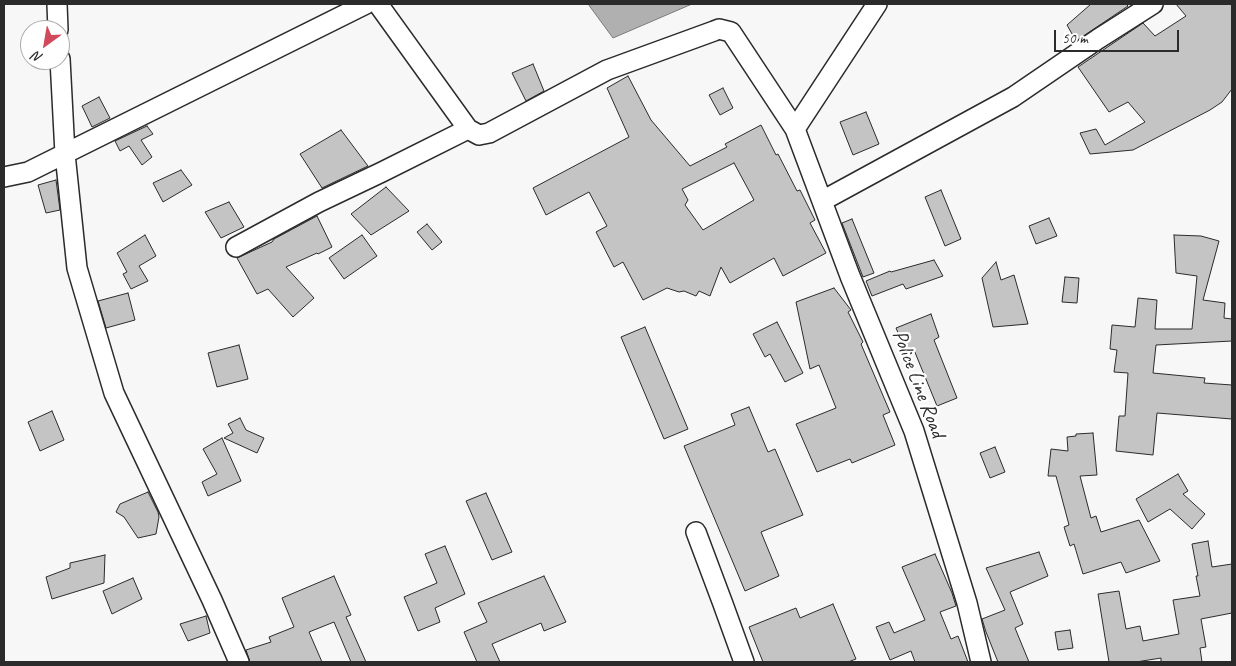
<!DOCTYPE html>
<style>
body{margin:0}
#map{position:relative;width:1236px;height:666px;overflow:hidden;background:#f7f7f7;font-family:Caveat,sans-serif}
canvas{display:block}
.frame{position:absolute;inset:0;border:5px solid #2b2b2b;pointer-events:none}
.north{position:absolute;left:20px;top:20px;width:50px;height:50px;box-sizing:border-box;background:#fff;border:1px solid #aaa;border-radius:50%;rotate:212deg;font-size:14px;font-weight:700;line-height:20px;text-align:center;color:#2b2b2b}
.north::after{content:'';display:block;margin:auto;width:18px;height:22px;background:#d1495b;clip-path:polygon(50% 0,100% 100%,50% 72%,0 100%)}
.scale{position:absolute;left:1054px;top:30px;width:125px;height:22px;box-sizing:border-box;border:2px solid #2b2b2b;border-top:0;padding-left:6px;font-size:15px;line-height:18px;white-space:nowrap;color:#2b2b2b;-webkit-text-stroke:4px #fff;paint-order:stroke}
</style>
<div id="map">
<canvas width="1236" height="666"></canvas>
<div class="frame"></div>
<div class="north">N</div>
<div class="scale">50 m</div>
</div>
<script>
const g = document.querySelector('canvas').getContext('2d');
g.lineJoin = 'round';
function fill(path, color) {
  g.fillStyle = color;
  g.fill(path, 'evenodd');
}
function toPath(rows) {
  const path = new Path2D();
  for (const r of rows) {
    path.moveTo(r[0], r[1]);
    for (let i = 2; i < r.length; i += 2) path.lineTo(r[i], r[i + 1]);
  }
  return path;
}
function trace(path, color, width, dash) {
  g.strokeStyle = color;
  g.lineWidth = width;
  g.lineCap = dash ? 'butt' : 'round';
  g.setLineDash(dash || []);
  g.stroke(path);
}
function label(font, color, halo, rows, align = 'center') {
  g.font = font + ' Caveat,sans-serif';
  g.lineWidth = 4.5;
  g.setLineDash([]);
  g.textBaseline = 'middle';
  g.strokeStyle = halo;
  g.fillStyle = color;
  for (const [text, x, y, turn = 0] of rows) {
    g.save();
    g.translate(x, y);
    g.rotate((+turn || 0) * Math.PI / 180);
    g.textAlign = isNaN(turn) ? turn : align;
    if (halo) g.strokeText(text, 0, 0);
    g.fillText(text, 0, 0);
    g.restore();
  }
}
const water = toPath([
 [588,4,692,4,613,38,588,4]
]);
const building = toPath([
 [1091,4,1126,4,1128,6,1076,41,1067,25,1091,4],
 [1176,4,1232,4,1232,89,1222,102,1210,110,1133,150,1090,154,1080,133,1096,129,1105,145,1145,122,1128,102,1109,112,1078,67,1143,23,1155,36,1186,16,1176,4],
 [533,64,544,91,526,101,512,73,533,64],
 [628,76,651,120,690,166,727,147,725,144,761,125,776,155,778,154,797,191,800,190,815,220,810,223,826,253,783,276,774,258,730,283,721,267,710,296,699,291,696,296,684,291,679,292,667,288,643,300,623,262,614,267,596,232,607,226,589,192,546,215,533,188,629,137,607,88,628,76],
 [734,163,754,200,703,230,685,205,688,200,682,189,734,163],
 [723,88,733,108,720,115,709,95,723,88],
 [99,97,110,118,92,127,82,106,99,97],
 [866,112,879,144,853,155,840,122,866,112],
 [147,126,153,134,141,140,152,157,142,165,129,146,120,151,115,141,147,126],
 [341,130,368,166,322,188,300,154,341,130],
 [181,170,192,185,163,202,153,183,181,170],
 [56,180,60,210,46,213,38,185,56,180],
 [386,187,409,211,371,235,351,214,386,187],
 [941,190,961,239,945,246,925,197,941,190],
 [229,202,244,227,221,238,205,212,229,202],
 [317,216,332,247,318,254,317,253,286,267,314,298,293,317,268,289,257,294,237,258,272,242,274,239,317,216],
 [1049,218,1057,236,1036,244,1029,226,1049,218],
 [852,219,874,273,863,277,842,223,852,219],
 [427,224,442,242,432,250,417,232,427,224],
 [145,235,156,256,139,266,148,281,131,289,123,274,127,272,117,253,145,235],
 [362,235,377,256,344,279,329,258,362,235],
 [1174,235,1201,236,1219,241,1203,300,1225,303,1224,318,1232,319,1232,341,1156,345,1153,373,1205,378,1204,383,1232,385,1232,419,1157,413,1153,455,1116,451,1119,416,1125,416,1128,373,1114,372,1117,350,1110,349,1112,325,1135,327,1138,298,1157,300,1155,329,1192,329,1197,276,1176,273,1174,235],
 [934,260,943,276,906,289,903,284,872,296,866,281,890,271,891,272,934,260],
 [996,262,1001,280,1014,275,1028,324,993,327,982,278,996,262],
 [1065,277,1079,278,1077,303,1062,302,1065,277],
 [834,288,851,310,848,312,863,342,861,344,890,412,883,415,895,445,852,463,850,459,817,472,796,424,836,408,819,365,810,369,796,302,834,288],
 [128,293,135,320,106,328,98,301,128,293],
 [931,314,939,337,934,340,957,398,937,406,914,350,907,354,896,328,931,314],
 [777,322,803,373,785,382,770,354,765,357,753,334,777,322],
 [645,327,688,429,664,439,621,337,645,327],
 [239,345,248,379,217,387,208,353,239,345],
 [749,407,768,452,775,449,803,515,761,532,779,576,745,591,684,446,735,425,731,414,749,407],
 [52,411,64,440,40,451,28,422,52,411],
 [240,418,246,430,264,438,257,453,224,438,233,433,228,424,240,418],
 [1093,433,1097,475,1080,476,1091,518,1096,516,1101,532,1139,520,1160,561,1126,573,1121,562,1083,574,1074,544,1070,546,1064,527,1069,525,1056,476,1048,476,1051,449,1068,451,1067,437,1076,436,1076,434,1093,433],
 [222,438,241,481,208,496,202,482,217,474,203,449,222,438],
 [995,447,1005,472,990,478,980,453,995,447],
 [1178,474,1188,491,1183,494,1205,514,1192,529,1170,509,1148,522,1136,499,1178,474],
 [148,492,158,512,159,517,156,534,138,538,124,517,116,512,120,504,148,492],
 [486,493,512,552,492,560,466,501,486,493],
 [1208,541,1212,567,1232,564,1232,613,1201,619,1206,647,1200,648,1202,662,1161,662,1161,658,1136,662,1109,662,1098,594,1119,591,1126,629,1140,626,1143,641,1179,634,1173,600,1200,596,1196,576,1198,576,1192,544,1208,541],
 [445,546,465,594,435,608,440,622,418,631,404,597,437,583,425,554,445,546],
 [1039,552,1048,576,1010,592,1023,624,1015,628,1029,662,998,662,986,632,982,619,1005,610,986,568,1039,552],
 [935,554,952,593,956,606,940,612,951,639,958,636,968,662,915,662,911,651,890,660,876,627,889,622,894,633,925,620,902,567,935,554],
 [105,555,104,583,52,599,46,577,70,568,70,563,105,555],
 [334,576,351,615,346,617,366,662,351,662,334,622,309,632,322,662,250,662,246,650,271,642,269,637,294,627,282,598,334,576],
 [544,576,566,622,544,631,541,623,492,644,500,662,477,662,464,632,487,622,478,603,544,576],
 [133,578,142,599,112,614,103,591,133,578],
 [833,604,856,659,848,662,763,662,749,627,796,608,800,618,833,604],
 [206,616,210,633,188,641,180,624,206,616],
 [1070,630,1073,648,1058,650,1055,632,1070,630]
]);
const street = toPath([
 [57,4,58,30],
 [378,4,468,129,479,135,489,133,607,70,714,31,719,29,731,32,795,129,850,276,914,431,967,603,981,662],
 [60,59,65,154,77,268,114,393,212,600,239,662],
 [795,129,877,4],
 [4,177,28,172,366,4],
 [822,201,1013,97,1098,39,1153,4],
 [236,247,319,202,382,172,468,129],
 [696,532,723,604,744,662]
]);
const streetNames = [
 ["Police Line Road",918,384,69]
];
fill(water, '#b0b0b0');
trace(water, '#7b7b7b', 1);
fill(building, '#c4c4c4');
trace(building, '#2b2b2b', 1);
trace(street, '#2b2b2b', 22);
trace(street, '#fff', 19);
label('21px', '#2b2b2b', '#fff', streetNames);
</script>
